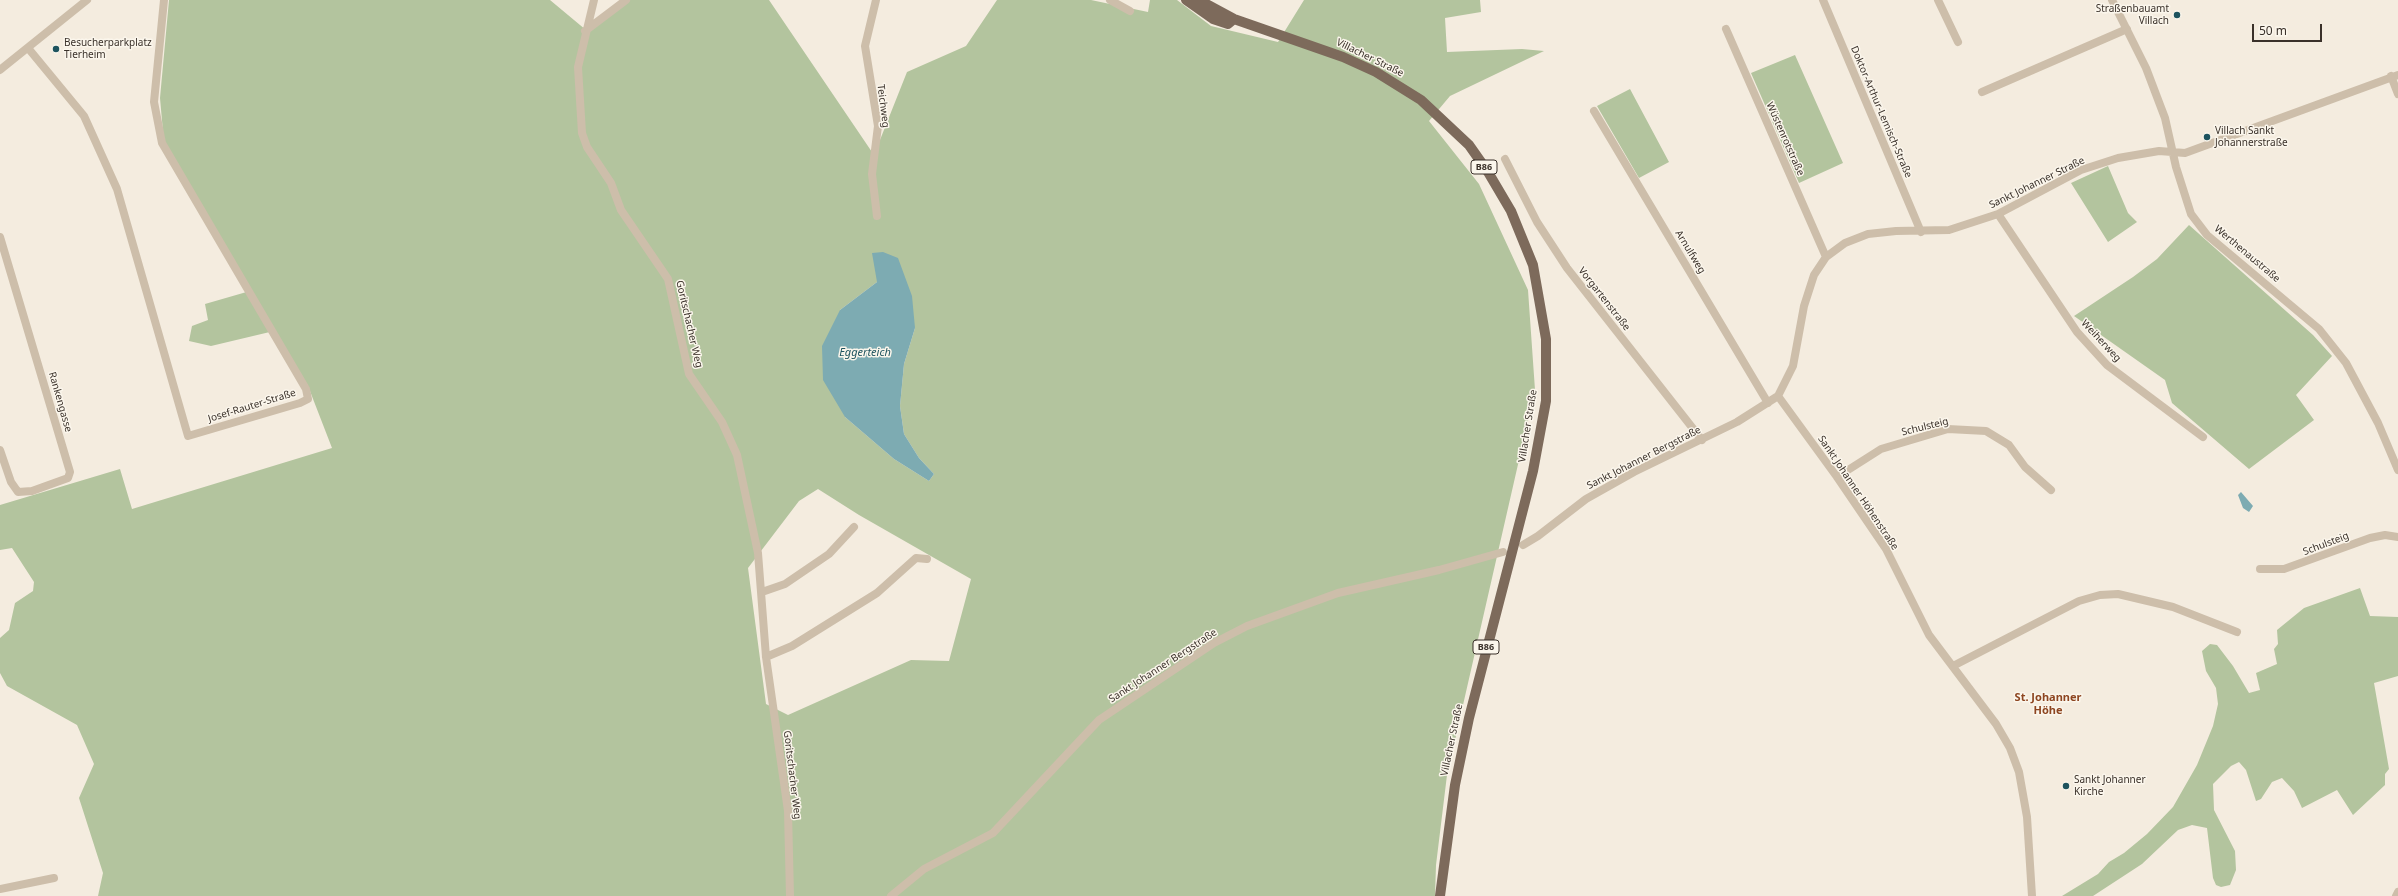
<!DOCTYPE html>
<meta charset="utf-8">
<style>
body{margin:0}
#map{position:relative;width:2398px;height:896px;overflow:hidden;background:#f4ecdf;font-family:"Noto Sans",sans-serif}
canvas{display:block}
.scale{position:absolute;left:2252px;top:24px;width:70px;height:18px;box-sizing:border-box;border:2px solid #3a312a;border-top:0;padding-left:5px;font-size:12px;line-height:14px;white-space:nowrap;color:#3a312a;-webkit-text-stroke:3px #fbf6ec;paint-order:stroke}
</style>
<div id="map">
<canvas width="2398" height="896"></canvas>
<div class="scale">50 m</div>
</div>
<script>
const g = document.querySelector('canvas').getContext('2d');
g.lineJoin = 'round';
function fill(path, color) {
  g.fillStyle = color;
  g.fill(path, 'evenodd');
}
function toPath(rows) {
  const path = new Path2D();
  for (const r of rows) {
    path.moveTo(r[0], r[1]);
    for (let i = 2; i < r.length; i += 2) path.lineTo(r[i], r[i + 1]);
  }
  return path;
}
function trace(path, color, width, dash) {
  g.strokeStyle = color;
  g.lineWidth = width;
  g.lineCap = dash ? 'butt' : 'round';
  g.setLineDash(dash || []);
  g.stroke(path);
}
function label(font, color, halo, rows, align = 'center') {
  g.font = font + ' "Noto Sans",sans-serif';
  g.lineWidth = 3;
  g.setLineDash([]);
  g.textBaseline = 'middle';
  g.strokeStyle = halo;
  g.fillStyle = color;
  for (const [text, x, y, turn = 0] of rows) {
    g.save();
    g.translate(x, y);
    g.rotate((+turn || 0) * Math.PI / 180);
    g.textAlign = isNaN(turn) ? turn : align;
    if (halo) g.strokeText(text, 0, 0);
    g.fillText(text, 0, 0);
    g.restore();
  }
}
const green = toPath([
 [169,0,550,0,586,30,629,0,769,0,874,155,907,72,966,46,997,0,1091,0,1148,12,1150,0,1177,0,1211,26,1278,42,1304,0,1480,0,1481,12,1445,18,1447,52,1522,49,1544,51,1450,96,1429,121,1479,184,1528,290,1535,390,1447,775,1436,865,1435,896,98,896,103,873,79,798,94,764,77,725,7,686,0,673,0,638,9,630,15,603,33,591,34,582,12,548,0,550,0,505,120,469,132,509,332,448,308,386,274,331,211,346,189,341,192,326,208,320,205,304,250,291,164,143,160,98],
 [877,282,915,328,904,364,900,406,904,434,919,458,934,474,929,481,894,459,845,417,840,310],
 [818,489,859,515,971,579,949,661,911,660,788,715,766,704,748,568,799,501],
 [1795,55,1843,163,1799,183,1751,73],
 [1630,89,1669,162,1639,178,1597,106],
 [2108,166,2128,213,2137,222,2108,242,2071,183],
 [2189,225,2313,335,2332,356,2296,395,2314,420,2249,469,2172,403,2165,380,2074,316,2133,277,2157,259],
 [2360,588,2370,616,2398,617,2398,676,2374,683,2389,769,2385,774,2385,785,2353,815,2337,790,2302,808,2294,791,2282,778,2272,782,2261,799,2256,801,2246,770,2239,762,2231,766,2213,784,2214,810,2235,851,2236,870,2230,885,2221,887,2216,885,2213,878,2207,828,2192,825,2178,830,2142,864,2093,896,2062,896,2098,874,2109,862,2124,853,2147,834,2173,807,2197,765,2213,726,2218,704,2216,688,2206,671,2202,651,2210,644,2217,645,2233,666,2249,693,2260,690,2256,673,2277,664,2274,649,2278,644,2277,630,2304,608]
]);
const water = toPath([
 [883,252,898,258,912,296,915,328,904,364,900,406,904,434,919,458,934,474,929,481,894,459,845,417,823,380,822,346,840,310,877,282,872,253],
 [2241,492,2253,506,2249,512,2243,508,2238,495]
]);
const street = toPath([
 [594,0,578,67,582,133,587,147,611,183,621,210,668,279,689,374,722,422,737,455,758,553,766,657,788,811,790,896],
 [876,0,865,46,878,126,872,174,877,216],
 [1110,0,1130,11],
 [1823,0,1921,232],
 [1938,0,1958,42],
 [2112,0,2146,68,2165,118,2176,167,2191,214,2207,235,2319,329,2346,363,2378,423,2398,470],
 [1726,29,1826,257],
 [585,31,626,0],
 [28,48,84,116,117,189,188,436,300,403,308,399,306,389,162,143,154,102,164,0],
 [0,70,87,0],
 [2391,76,2398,94],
 [1982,92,2127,29],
 [1594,111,1768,403],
 [1505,159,1537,222,1567,268,1702,440],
 [1998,214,2077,332,2107,365,2203,437],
 [0,237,70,472,68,478,32,491,18,492,11,482,0,450],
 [1778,396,1837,477,1886,549,1929,635,1996,724,2010,748,2019,772,2027,817,2032,896],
 [1837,477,1881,449,1948,429,1986,431,2009,445,2025,467,2051,490],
 [1523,545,1538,536,1586,499,1634,472,1737,422,1778,396,1793,366,1804,306,1814,275,1826,257,1845,243,1868,234,1896,231,1949,230,1998,214,2081,170,2118,158,2159,151,2185,153,2398,75],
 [2260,569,2284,569,2370,538,2385,535,2398,537],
 [762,592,785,584,829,554,854,527],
 [766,657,792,646,877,593,916,558,927,559],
 [1953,666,2079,601,2100,595,2118,594,2173,607,2237,632],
 [0,889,54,878],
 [891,896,924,869,993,833,1099,720,1214,643,1247,626,1338,593,1439,570,1503,552],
 [2396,896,2398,892]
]);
const primary = toPath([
 [1186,0,1213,19,1228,24,1234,19],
 [1199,0,1234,19,1343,57,1376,72,1421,100,1469,145,1488,172,1511,211,1533,265,1546,339,1546,401,1533,471,1469,718,1455,785,1440,896]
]);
const markers = [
 [2177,15,4,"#1d535e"],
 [56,49,4,"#1d535e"],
 [2207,137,4,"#1d535e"],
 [2066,786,4,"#1d535e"]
];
const shields = [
 [1484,167,26],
 [1486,647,26]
];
const shieldNames = [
 ["B86",1484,167],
 ["B86",1486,647]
];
const poiNames = [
 ["Straßenbauamt",2169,9,"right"],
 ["Villach",2169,21,"right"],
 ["Besucherparkplatz",64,43],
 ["Tierheim",64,55],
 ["Villach Sankt",2215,131],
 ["Johannerstraße",2215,143],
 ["Sankt Johanner",2074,780],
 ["Kirche",2074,792]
];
const streetNames = [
 ["Villacher Straße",1370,58,26],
 ["Teichweg",883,106,83],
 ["Doktor-Arthur-Lemisch-Straße",1881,112,67],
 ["Wüstenrotstraße",1785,139,66],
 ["Sankt Johanner Straße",2037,183,-26],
 ["Arnulfweg",1690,252,59],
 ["Werthenaustraße",2247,254,40],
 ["Vorgartenstraße",1604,299,52],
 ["Goritschacher Weg",689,324,77],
 ["Weiherweg",2101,341,47],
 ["Rankengasse",60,402,74],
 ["Josef-Rauter-Straße",252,406,-17],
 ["Villacher Straße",1528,426,-81],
 ["Schulsteig",1925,427,-14],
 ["Sankt Johanner Bergstraße",1644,458,-27],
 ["Sankt Johanner Höhenstraße",1858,493,56],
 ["Schulsteig",2326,544,-21],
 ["Sankt Johanner Bergstraße",1163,666,-33],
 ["Villacher Straße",1452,740,-78],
 ["Goritschacher Weg",792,775,83]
];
const waterNames = [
 ["Eggerteich",865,353]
];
const neighbourhoodNames = [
 ["St. Johanner",2048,698],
 ["Höhe",2048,711]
];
fill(green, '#b3c49e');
fill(water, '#7dabb2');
trace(street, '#cdbeaa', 8);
trace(primary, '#7d6a5b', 10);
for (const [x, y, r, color] of markers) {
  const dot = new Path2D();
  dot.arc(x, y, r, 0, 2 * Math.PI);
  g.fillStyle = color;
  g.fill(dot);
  trace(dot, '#fbf6ec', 1.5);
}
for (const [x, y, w] of shields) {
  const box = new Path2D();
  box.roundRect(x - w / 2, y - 7, w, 14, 3);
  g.fillStyle = '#fbf6ec';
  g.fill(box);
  trace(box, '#3a312a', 1);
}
label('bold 9px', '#3a312a', null, shieldNames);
label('10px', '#3a312a', '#fbf6ec', poiNames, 'left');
label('10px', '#3a312a', '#fbf6ec', streetNames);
label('italic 11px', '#1d535e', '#fbf6ec', waterNames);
label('bold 11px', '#8d4520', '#fbf6ec', neighbourhoodNames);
</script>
